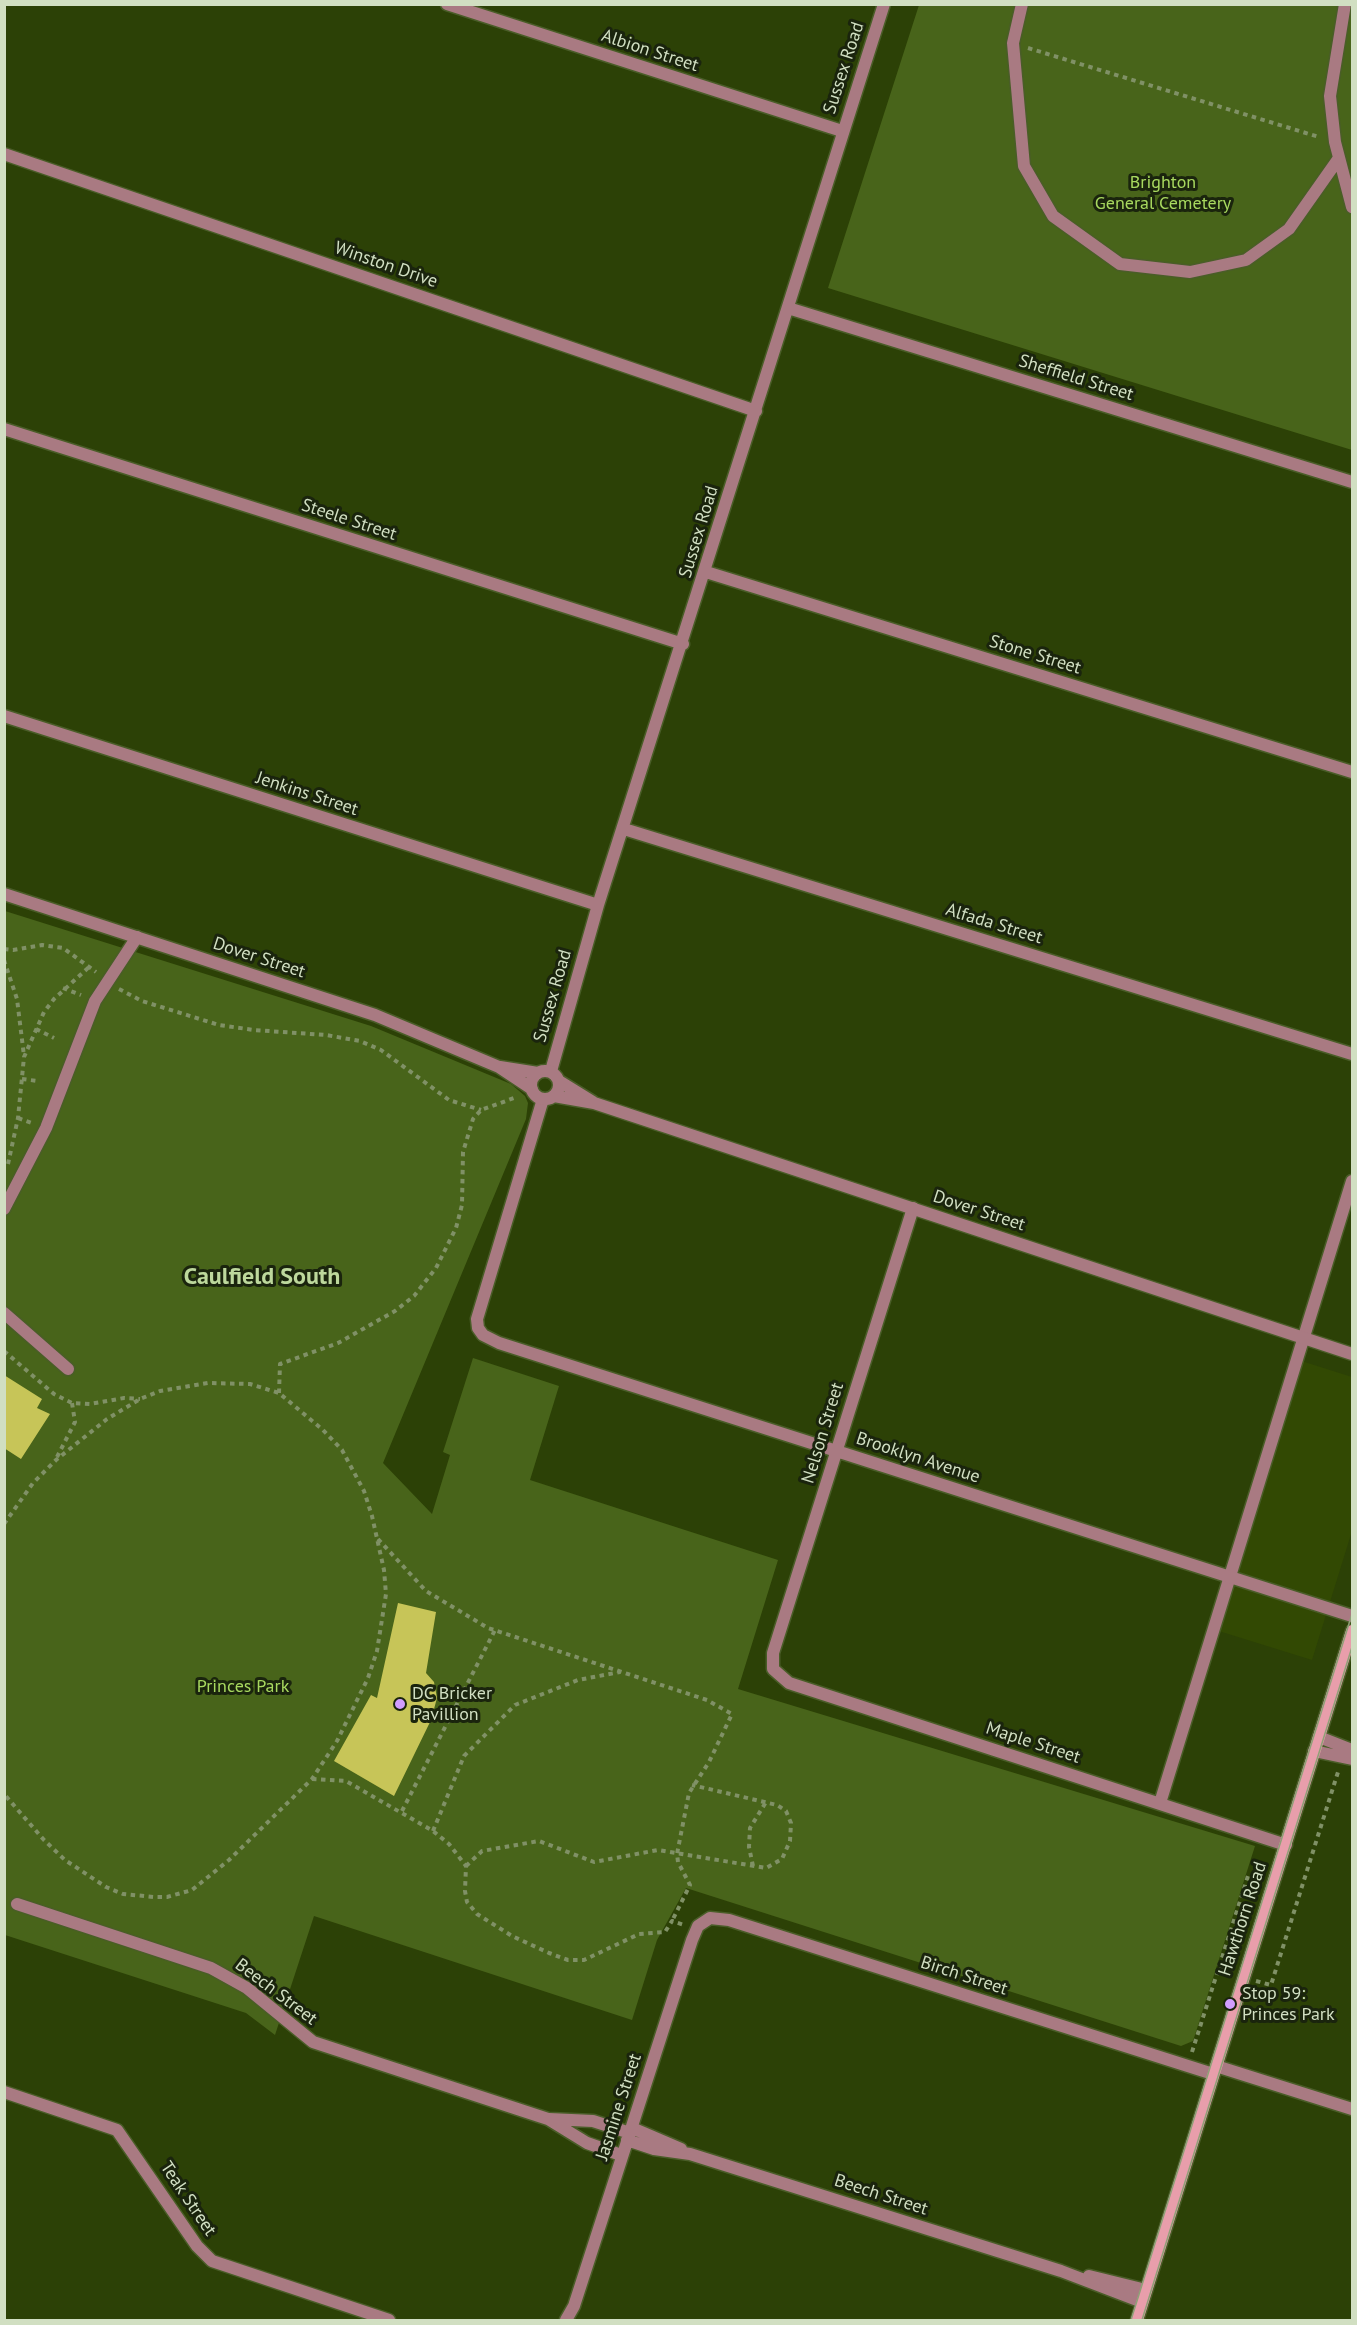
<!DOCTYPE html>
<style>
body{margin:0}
#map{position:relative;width:1357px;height:2325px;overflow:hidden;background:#2c4106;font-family:"PT Sans",sans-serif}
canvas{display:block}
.frame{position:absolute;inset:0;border:6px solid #d1dfc2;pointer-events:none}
</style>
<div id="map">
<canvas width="1357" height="2325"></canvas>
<div class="frame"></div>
</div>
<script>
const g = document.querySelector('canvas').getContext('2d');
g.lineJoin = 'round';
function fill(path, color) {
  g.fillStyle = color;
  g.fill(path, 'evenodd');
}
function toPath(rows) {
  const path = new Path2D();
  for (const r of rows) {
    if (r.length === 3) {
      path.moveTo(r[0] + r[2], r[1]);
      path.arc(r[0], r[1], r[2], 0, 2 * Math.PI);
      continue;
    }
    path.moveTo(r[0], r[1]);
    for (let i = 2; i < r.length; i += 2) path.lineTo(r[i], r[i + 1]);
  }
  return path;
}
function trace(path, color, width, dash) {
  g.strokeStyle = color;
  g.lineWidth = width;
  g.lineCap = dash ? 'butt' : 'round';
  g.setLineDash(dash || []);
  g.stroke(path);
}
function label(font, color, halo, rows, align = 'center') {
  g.font = font + ' "PT Sans",sans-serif';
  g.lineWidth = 6;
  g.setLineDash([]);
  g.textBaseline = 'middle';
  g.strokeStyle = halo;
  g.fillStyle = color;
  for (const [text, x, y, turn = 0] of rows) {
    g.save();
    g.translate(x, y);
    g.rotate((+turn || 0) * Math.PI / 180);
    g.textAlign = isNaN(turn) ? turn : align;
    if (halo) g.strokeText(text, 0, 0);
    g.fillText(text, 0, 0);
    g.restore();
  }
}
const built = toPath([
 [1292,1358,1352,1377,1352,1531,1312,1660,1209,1628]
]);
const green = toPath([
 [919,5,1352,5,1352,450,828,288],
 [5,911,371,1026,511,1084,525,1096,528,1103,526,1119,383,1463,432,1514,450,1455,443,1452,473,1358,559,1386,530,1480,778,1560,738,1689,1255,1846,1193,2041,1181,2046,686,1888,657,1940,632,2020,314,1916,275,2035,246,2013,5,1935]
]);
const building = toPath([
 [4,1375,42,1399,37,1408,50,1414,21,1459,4,1448],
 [398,1603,436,1612,426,1673,434,1682,437,1698,431,1720,394,1796,334,1761,371,1695,377,1698]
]);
const path = toPath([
 [1028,48,1319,137],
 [4,949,13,950,42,945,63,948,96,972],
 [4,960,17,999,24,1056],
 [63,988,81,995],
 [119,989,142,1001,219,1025,254,1030,326,1035,360,1041,381,1050,449,1100,481,1110],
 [36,1029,54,1038],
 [22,1079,38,1081],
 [18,1118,32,1123],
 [8,1164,18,1118,24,1057,44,1012,54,999,89,967],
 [4,1351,54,1394,72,1403,90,1404,124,1398,140,1399],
 [279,1393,280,1364,338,1343,395,1311,414,1296,436,1268,456,1228,462,1205,463,1152,473,1119,481,1110,514,1098],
 [57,1457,75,1422,72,1403],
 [4,1524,33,1483,56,1460,107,1419,140,1399,160,1391,208,1383,250,1384,279,1393,323,1430,342,1450,364,1491,372,1516,384,1570,386,1594,377,1651,368,1678,337,1741,312,1779,229,1860,192,1890,167,1897,154,1897,123,1894,106,1887,65,1860,44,1840,4,1794],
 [378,1539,426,1591,488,1628,707,1700,732,1714,709,1762,689,1793,677,1854,678,1862,690,1885,672,1921],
 [312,1779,346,1781,433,1831,449,1844,466,1866,465,1891,467,1902,477,1914,512,1936,549,1953,568,1960,584,1960,639,1934,665,1932,672,1921,684,1925],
 [402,1811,495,1630],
 [433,1831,464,1756,515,1705,578,1680,620,1672],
 [466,1866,482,1851,539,1841,594,1862,658,1850,766,1868,782,1859,790,1841,791,1823,786,1811,777,1805,692,1785],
 [753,1866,749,1847,750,1828,766,1802],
 [1219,1968,1232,1973],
 [1256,1981,1271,1985,1338,1772],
 [1192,2052,1248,1876]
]);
const service = toPath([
 [1022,4,1013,43,1024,166,1053,216,1120,264,1190,272,1246,260,1289,229,1339,158],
 [1345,4,1330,96,1335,142,1352,207],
 [4,1209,46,1128,95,1001,137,937],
 [4,1313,68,1369],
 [1160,1803,1352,1181]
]);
const minor = toPath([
 [447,4,842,131],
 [4,154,756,411],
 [788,308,1352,482],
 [4,429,683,644],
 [706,572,1352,772],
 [4,716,598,905],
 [624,829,1352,1054],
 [551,1071,598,905,884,4],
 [543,1099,477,1319,478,1328,483,1335,499,1343,1352,1616],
 [913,1208,773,1653,773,1669,789,1683,1286,1845],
 [1319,1737,1352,1750],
 [1314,1751,1352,1759],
 [17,1904,211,1968,247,1988,313,2042,548,2119,587,2143,621,2155],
 [1216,2066,1352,2109],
 [4,2092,117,2130,197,2246,212,2261,389,2320],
 [549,2119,593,2121,630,2133],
 [632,2128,681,2149],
 [627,2140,654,2149,690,2154,1061,2271,1142,2302],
 [1089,2276,1146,2290],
 [566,2320,574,2306,692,1940,698,1926,710,1918,729,1920,1213,2074]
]);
const tertiary = toPath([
 [4,894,375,1015,499,1067,532,1089],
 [500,1067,538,1073],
 [545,1085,14],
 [559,1081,593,1102],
 [554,1096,594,1103,1352,1354]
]);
const secondary = toPath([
 [1137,2320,1352,1631]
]);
const tram = toPath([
 [1131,2320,1352,1614],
 [1142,2320,1352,1647]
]);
const markers = [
 [400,1704,6,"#d19dfe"],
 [1230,2004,6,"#d19dfe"]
];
const streetNames = [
 ["Albion Street",650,51,18],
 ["Sussex Road",844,68,-72],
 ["Winston Drive",386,265,19],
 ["Sheffield Street",1076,378,17],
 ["Steele Street",349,520,18],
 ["Sussex Road",699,532,-73],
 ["Stone Street",1035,655,17],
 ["Jenkins Street",307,794,18],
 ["Alfada Street",994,924,17],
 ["Dover Street",259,958,18],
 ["Sussex Road",553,996,-74],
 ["Dover Street",979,1211,18],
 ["Nelson Street",823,1433,-73],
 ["Brooklyn Avenue",918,1458,18],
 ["Maple Street",1033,1743,18],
 ["Hawthorn Road",1243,1919,-72],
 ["Birch Street",964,1976,18],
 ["Beech Street",276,1992,37],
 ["Jasmine Street",619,2107,-72],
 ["Beech Street",881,2195,18],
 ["Teak Street",188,2199,56]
];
const parkNames = [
 ["Brighton",1163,183],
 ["General Cemetery",1163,204],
 ["Princes Park",243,1687]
];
const poiNames = [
 ["DC Bricker",412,1694],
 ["Pavillion",412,1715],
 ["Stop 59:",1242,1994],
 ["Princes Park",1242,2015]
];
const districtNames = [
 ["Caulfield South",262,1277]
];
fill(built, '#324903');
fill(green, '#48641a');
fill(building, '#c7c558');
trace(service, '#4a5d28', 15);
trace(minor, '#4a5d28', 15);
trace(tertiary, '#4a5d28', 15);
trace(secondary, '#4a5d28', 15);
trace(path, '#809166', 4, [4.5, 4.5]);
trace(service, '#a97a82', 12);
trace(minor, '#a97a82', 12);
trace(tertiary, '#a97a82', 12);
trace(secondary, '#e89eab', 12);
trace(tram, '#8fa077', 1.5);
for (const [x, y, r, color] of markers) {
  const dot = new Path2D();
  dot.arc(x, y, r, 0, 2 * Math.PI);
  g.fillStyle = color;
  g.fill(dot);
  trace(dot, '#1a240d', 2);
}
label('18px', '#d1dfc2', '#1a240d', streetNames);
label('18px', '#a8d95f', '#1a240d', parkNames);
label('18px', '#d1dfc2', '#1a240d', poiNames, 'left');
label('bold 24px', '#bdd89c', '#1a240d', districtNames);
</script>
